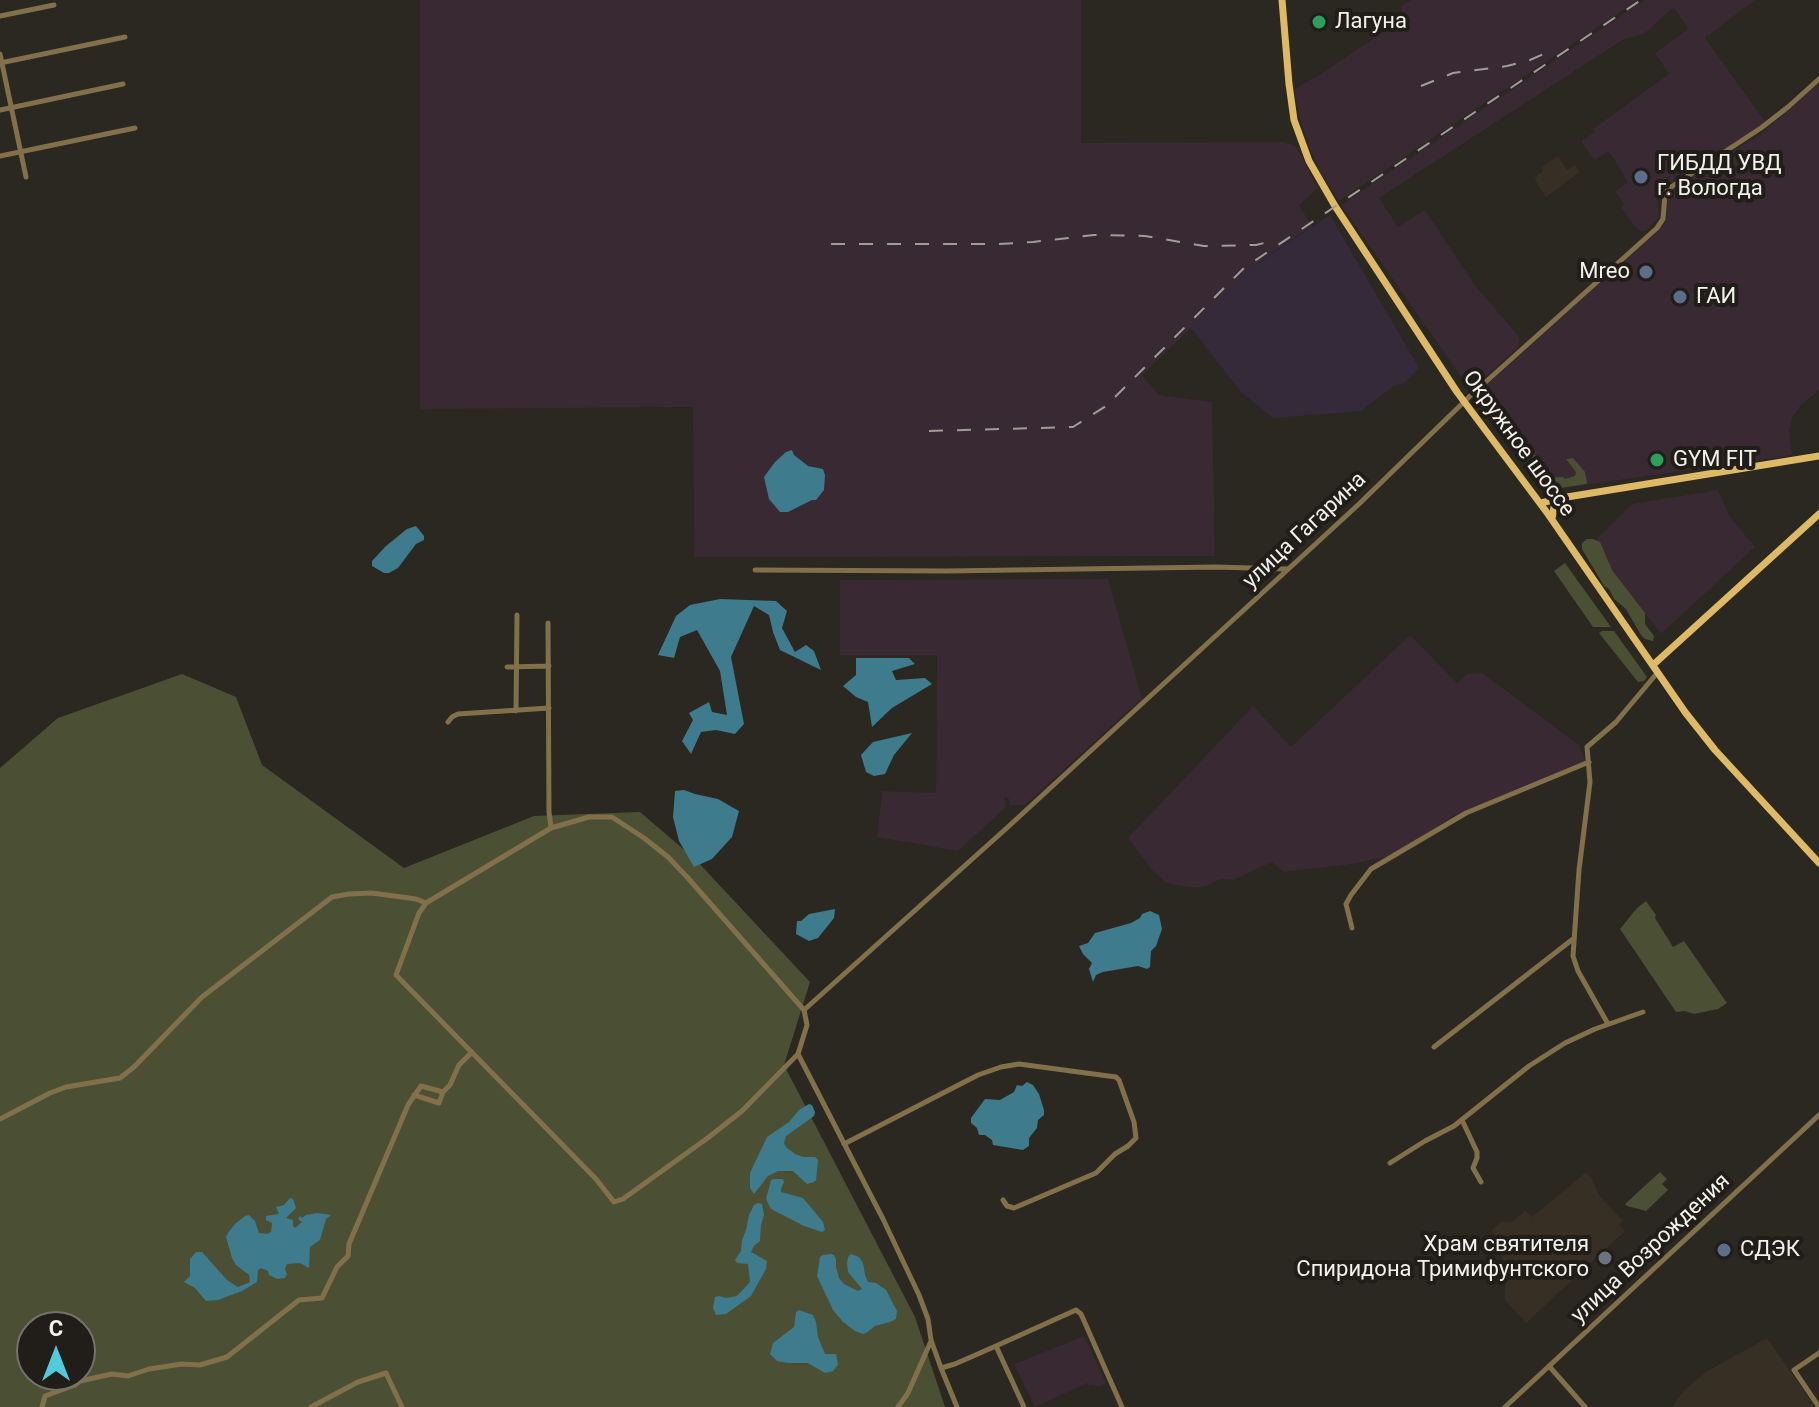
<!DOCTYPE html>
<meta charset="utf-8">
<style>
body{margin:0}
#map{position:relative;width:1819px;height:1407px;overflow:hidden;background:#2b2721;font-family:Roboto,sans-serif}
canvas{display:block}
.north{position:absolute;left:16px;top:1311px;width:80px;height:80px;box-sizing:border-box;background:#211d18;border:2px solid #75726d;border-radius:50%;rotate:0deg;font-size:22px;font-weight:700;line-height:32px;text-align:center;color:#f3f1ed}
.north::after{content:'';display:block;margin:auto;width:28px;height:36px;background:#53cadc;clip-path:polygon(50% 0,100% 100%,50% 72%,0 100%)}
</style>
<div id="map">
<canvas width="1819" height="1407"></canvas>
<div class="north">С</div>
</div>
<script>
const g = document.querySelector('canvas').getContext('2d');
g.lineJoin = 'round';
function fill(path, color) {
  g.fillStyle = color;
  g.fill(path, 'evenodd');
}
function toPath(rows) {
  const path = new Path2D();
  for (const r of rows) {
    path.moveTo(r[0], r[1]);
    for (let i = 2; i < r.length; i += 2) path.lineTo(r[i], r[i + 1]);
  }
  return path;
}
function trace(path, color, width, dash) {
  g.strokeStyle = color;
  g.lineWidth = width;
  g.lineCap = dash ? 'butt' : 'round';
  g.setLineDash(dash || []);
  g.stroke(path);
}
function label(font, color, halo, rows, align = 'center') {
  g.font = font + ' Roboto,sans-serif';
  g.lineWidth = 8;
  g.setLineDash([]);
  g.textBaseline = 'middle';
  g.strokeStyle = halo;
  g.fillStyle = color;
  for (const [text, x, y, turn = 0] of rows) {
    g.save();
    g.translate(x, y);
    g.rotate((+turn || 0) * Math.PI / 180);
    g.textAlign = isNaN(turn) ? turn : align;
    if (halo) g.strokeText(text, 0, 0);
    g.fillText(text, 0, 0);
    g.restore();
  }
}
const commercial = toPath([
 [1330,215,1419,368,1405,383,1394,386,1361,411,1273,418,1241,392,1191,328,1250,268]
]);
const industrial = toPath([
 [420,0,1081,0,1081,143,1283,142,1293,145,1297,148,1318,188,1299,205,1312,226,1250,268,1213,307,1142,375,1159,395,1212,402,1215,556,694,557,693,407,420,409],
 [1411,0,1638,0,1339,201,1322,175,1309,147,1299,116,1294,89,1321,74,1399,21,1402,5],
 [1644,0,1755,0,1705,38,1766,123,1661,189,1657,195,1659,217,1649,228,1645,231,1639,231,1628,218,1621,207,1624,204,1615,191,1628,182,1609,151,1594,160,1581,141,1595,132,1593,129,1669,74,1655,53,1688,29,1674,7,1644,34,1624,39,1379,198,1398,227,1425,210,1474,284,1520,338,1518,347,1475,386,1467,385,1341,205],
 [1819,83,1819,390,1801,405,1793,416,1789,431,1792,455,1564,488,1553,489,1542,486,1476,401,1478,393,1664,225,1666,220,1668,196,1670,190,1761,134],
 [1718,490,1730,517,1755,547,1661,634,1592,544,1632,504],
 [1108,579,1142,698,1025,805,1010,805,1009,799,1004,796,1006,807,958,851,877,837,882,791,936,793,937,655,840,655,840,580],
 [1410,635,1457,683,1467,674,1482,673,1579,745,1587,764,1455,815,1393,855,1352,864,1284,872,1272,862,1233,880,1220,879,1204,887,1188,887,1166,883,1152,870,1128,838,1253,706,1291,747],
 [1084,1336,1106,1383,1098,1387,1093,1384,1089,1386,1087,1383,1035,1407,1014,1364]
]);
const built = toPath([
 [1558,156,1567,170,1575,165,1580,172,1546,197,1536,182,1535,177,1543,171,1541,168],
 [1586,1172,1591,1177,1599,1195,1623,1221,1619,1224,1625,1231,1526,1323,1505,1300,1505,1272,1500,1242,1491,1230,1501,1222,1512,1222,1525,1211,1532,1217],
 [1767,1338,1815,1407,1672,1407,1684,1390,1706,1372]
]);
const green = toPath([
 [1530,453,1538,456,1538,462,1535,464,1537,469,1544,478,1563,477,1565,479,1575,476,1576,472,1566,459,1573,458,1585,472,1587,482,1586,484,1560,488,1553,488,1542,485,1525,463,1526,457],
 [1587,539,1593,539,1600,542,1612,570,1645,613,1645,624,1654,636,1653,641,1645,639,1641,635,1626,609,1614,599,1609,589,1604,586,1582,549,1582,543],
 [1565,563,1611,627,1593,627,1554,571],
 [1602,631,1614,631,1647,677,1644,681,1638,682,1599,633],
 [182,674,236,697,262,765,404,868,534,816,640,812,695,859,810,982,784,1065,915,1317,945,1407,0,1407,0,768,58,718],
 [32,1327,80,1327,80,1375,32,1375],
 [1646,901,1656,915,1655,918,1673,947,1684,941,1727,1003,1718,1009,1694,1014,1685,1011,1676,1012,1620,929,1637,908],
 [1660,1172,1667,1179,1662,1184,1668,1190,1646,1211,1627,1206,1625,1204]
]);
const water = toPath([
 [792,450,794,455,808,466,823,469,825,475,824,490,816,500,812,500,788,512,780,512,769,499,764,477,775,462,786,452],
 [416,526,424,536,424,540,416,544,398,568,389,573,384,573,372,566,372,561,386,546,407,529],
 [720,599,776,601,787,611,782,628,795,652,806,645,814,651,821,670,780,650,773,632,769,615,754,606,731,657,744,724,735,734,716,730,701,732,691,754,682,741,693,720,689,713,709,702,712,712,727,715,720,671,697,630,680,637,674,658,658,655,676,616,690,605],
 [856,658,909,658,915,664,892,671,896,680,925,678,932,684,892,708,872,727,868,702,856,697,843,686,856,675],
 [912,733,894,755,885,774,874,776,866,772,861,755,873,742],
 [684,790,695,794,718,799,739,811,732,837,712,859,694,867,679,841,673,817,675,791],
 [835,909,834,918,818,938,809,941,796,934,797,921,801,921,809,914],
 [1150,911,1159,915,1162,929,1156,946,1151,951,1150,967,1147,969,1138,966,1103,972,1096,975,1093,982,1089,969,1092,963,1083,954,1079,946,1088,943,1095,933,1131,923,1140,918,1142,914],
 [1027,1082,1033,1085,1039,1094,1044,1110,1044,1115,1038,1120,1037,1128,1029,1138,1029,1146,1023,1150,993,1145,992,1140,985,1135,979,1135,977,1128,971,1123,971,1118,985,1099,1000,1100,1014,1092,1017,1085,1022,1086],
 [809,1104,812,1105,815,1112,814,1116,786,1136,784,1143,786,1147,795,1154,803,1157,815,1157,818,1160,816,1180,814,1182,807,1184,793,1171,778,1171,768,1176,754,1194,750,1188,750,1173,767,1137,789,1122,799,1110],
 [774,1179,783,1179,784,1182,781,1189,781,1192,803,1198,823,1222,825,1230,822,1232,804,1226,771,1209,766,1199,771,1180],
 [290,1198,293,1199,296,1208,286,1218,293,1220,293,1226,295,1228,302,1222,298,1219,300,1216,302,1218,306,1215,317,1213,331,1215,326,1219,320,1240,310,1247,309,1268,300,1263,287,1264,285,1269,287,1274,285,1278,277,1279,269,1275,268,1271,261,1268,258,1270,257,1282,242,1291,218,1300,206,1301,195,1288,184,1282,190,1276,190,1259,196,1252,202,1252,227,1280,238,1287,250,1282,249,1275,236,1265,232,1258,226,1237,228,1233,235,1224,245,1216,249,1215,255,1221,259,1233,267,1234,271,1232,272,1223,266,1220,266,1216,279,1214,276,1207,284,1205],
 [758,1203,762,1204,764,1215,761,1225,760,1241,754,1246,751,1252,767,1261,766,1269,751,1296,726,1314,716,1315,713,1308,715,1297,719,1296,726,1298,737,1296,750,1282,748,1264,737,1263,735,1260,741,1251,742,1240,746,1230,749,1215,754,1205],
 [831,1254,834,1255,836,1259,836,1267,839,1278,844,1284,858,1291,862,1289,848,1272,847,1264,848,1257,851,1254,859,1257,863,1263,865,1275,868,1282,876,1283,886,1290,897,1311,896,1319,890,1322,875,1326,866,1333,863,1334,855,1331,843,1322,833,1310,817,1276,820,1257,823,1255],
 [799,1310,813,1315,816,1322,818,1337,825,1354,836,1354,838,1365,833,1371,825,1373,808,1363,788,1363,777,1361,770,1354,773,1343,794,1327,796,1312]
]);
const minor = toPath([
 [0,16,54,5],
 [0,54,26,177],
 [0,63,125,37],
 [0,110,123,84],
 [0,156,135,128],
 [755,570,947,571,1215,567,1287,569],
 [548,623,549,812,551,828],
 [507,667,549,666],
 [516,711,517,615],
 [448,722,452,717,458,714,549,708],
 [426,903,419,913,396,975,596,1179,614,1202,623,1199,709,1137,742,1111,798,1054],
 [1352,928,1346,904,1351,895,1371,869,1466,813,1589,762],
 [804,1010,1009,826,1359,504,1470,396,1657,228,1663,219,1665,195,1668,189,1761,128,1788,107,1819,79],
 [1608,1024,1578,971,1573,956,1579,870,1590,782,1587,747,1616,722,1658,672],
 [1434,1047,1573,939],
 [414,1095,439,1103,443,1092],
 [0,1119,50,1093,66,1087,120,1078,134,1067,202,997,332,897,349,894,372,893,416,899,426,903,551,828,589,817,612,817,644,838,668,857,687,877,804,1010,807,1025,798,1054,883,1219,919,1295,928,1319,931,1340,941,1368,955,1364,996,1346,1024,1407],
 [1462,1120,1477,1152,1477,1158,1473,1168,1481,1182],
 [844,1144,978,1075,1001,1067,1019,1064,1116,1077,1119,1080,1134,1122,1136,1138,1128,1146,1115,1154,1096,1173,1014,1208,1007,1206,1003,1200],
 [1390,1163,1425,1141,1454,1126,1529,1066,1565,1043,1595,1029,1643,1012],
 [996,1346,1076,1310,1081,1314,1122,1407],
 [1819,1353,1794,1370,1819,1407],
 [1549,1366,1585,1407],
 [941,1368,957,1407],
 [42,1407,45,1396,75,1385,80,1381,112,1374,128,1376,149,1369,182,1364,200,1365,227,1357,299,1300,322,1298,337,1267,348,1256,349,1244,408,1105,421,1086,443,1092,450,1085,459,1065,472,1052],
 [311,1407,358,1382,386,1373,402,1407],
 [898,1407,908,1393,931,1341],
 [1505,1407,1819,1115]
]);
const major = toPath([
 [1282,0,1289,84,1294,120,1309,161,1335,206,1457,392,1548,514,1685,712,1715,750,1819,863],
 [1541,503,1561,498,1819,456],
 [1552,519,1554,507,1561,498],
 [1653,665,1819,514]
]);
const rail = toPath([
 [1421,86,1453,73,1507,66,1530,60,1546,53],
 [831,244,998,244,1033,242,1094,235,1145,236,1204,246,1256,245,1276,240],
 [929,431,1073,427,1106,406,1244,268,1641,0]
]);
const markers = [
 [1319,22,8,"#2e9e5b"],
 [1641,177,8,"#5c6f8a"],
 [1646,272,8,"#5c6f8a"],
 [1680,297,8,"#5c6f8a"],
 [1657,460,8,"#2e9e5b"],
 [1724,1250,8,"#5c6f8a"],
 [1605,1258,8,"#6b7280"]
];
const poiNames = [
 ["Лагуна",1335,22],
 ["ГИБДД УВД",1657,164],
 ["г. Вологда",1657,189],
 ["Mreo",1630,272,"right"],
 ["ГАИ",1696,297],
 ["GYM FIT",1673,460],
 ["Храм святителя",1589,1245,"right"],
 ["Спиридона Тримифунтского",1589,1270,"right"],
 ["СДЭК",1740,1250]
];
const streetNames = [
 ["Окружное шоссе",1518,444,54],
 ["улица Гагарина",1305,531,-43],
 ["улица Возрождения",1651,1249,-43]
];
fill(commercial, '#352a39');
fill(industrial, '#392933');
fill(built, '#372f24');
fill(green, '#4b5034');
fill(water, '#3d7b8d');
trace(minor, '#82704a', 5);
trace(major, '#deb966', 7);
trace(rail, '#a09d98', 2, [14, 14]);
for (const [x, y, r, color] of markers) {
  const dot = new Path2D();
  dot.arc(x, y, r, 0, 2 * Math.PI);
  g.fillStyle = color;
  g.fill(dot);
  trace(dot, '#211d18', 3);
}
label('22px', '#f3f1ed', '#211d18', poiNames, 'left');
label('22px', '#f3f1ed', '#211d18', streetNames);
</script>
